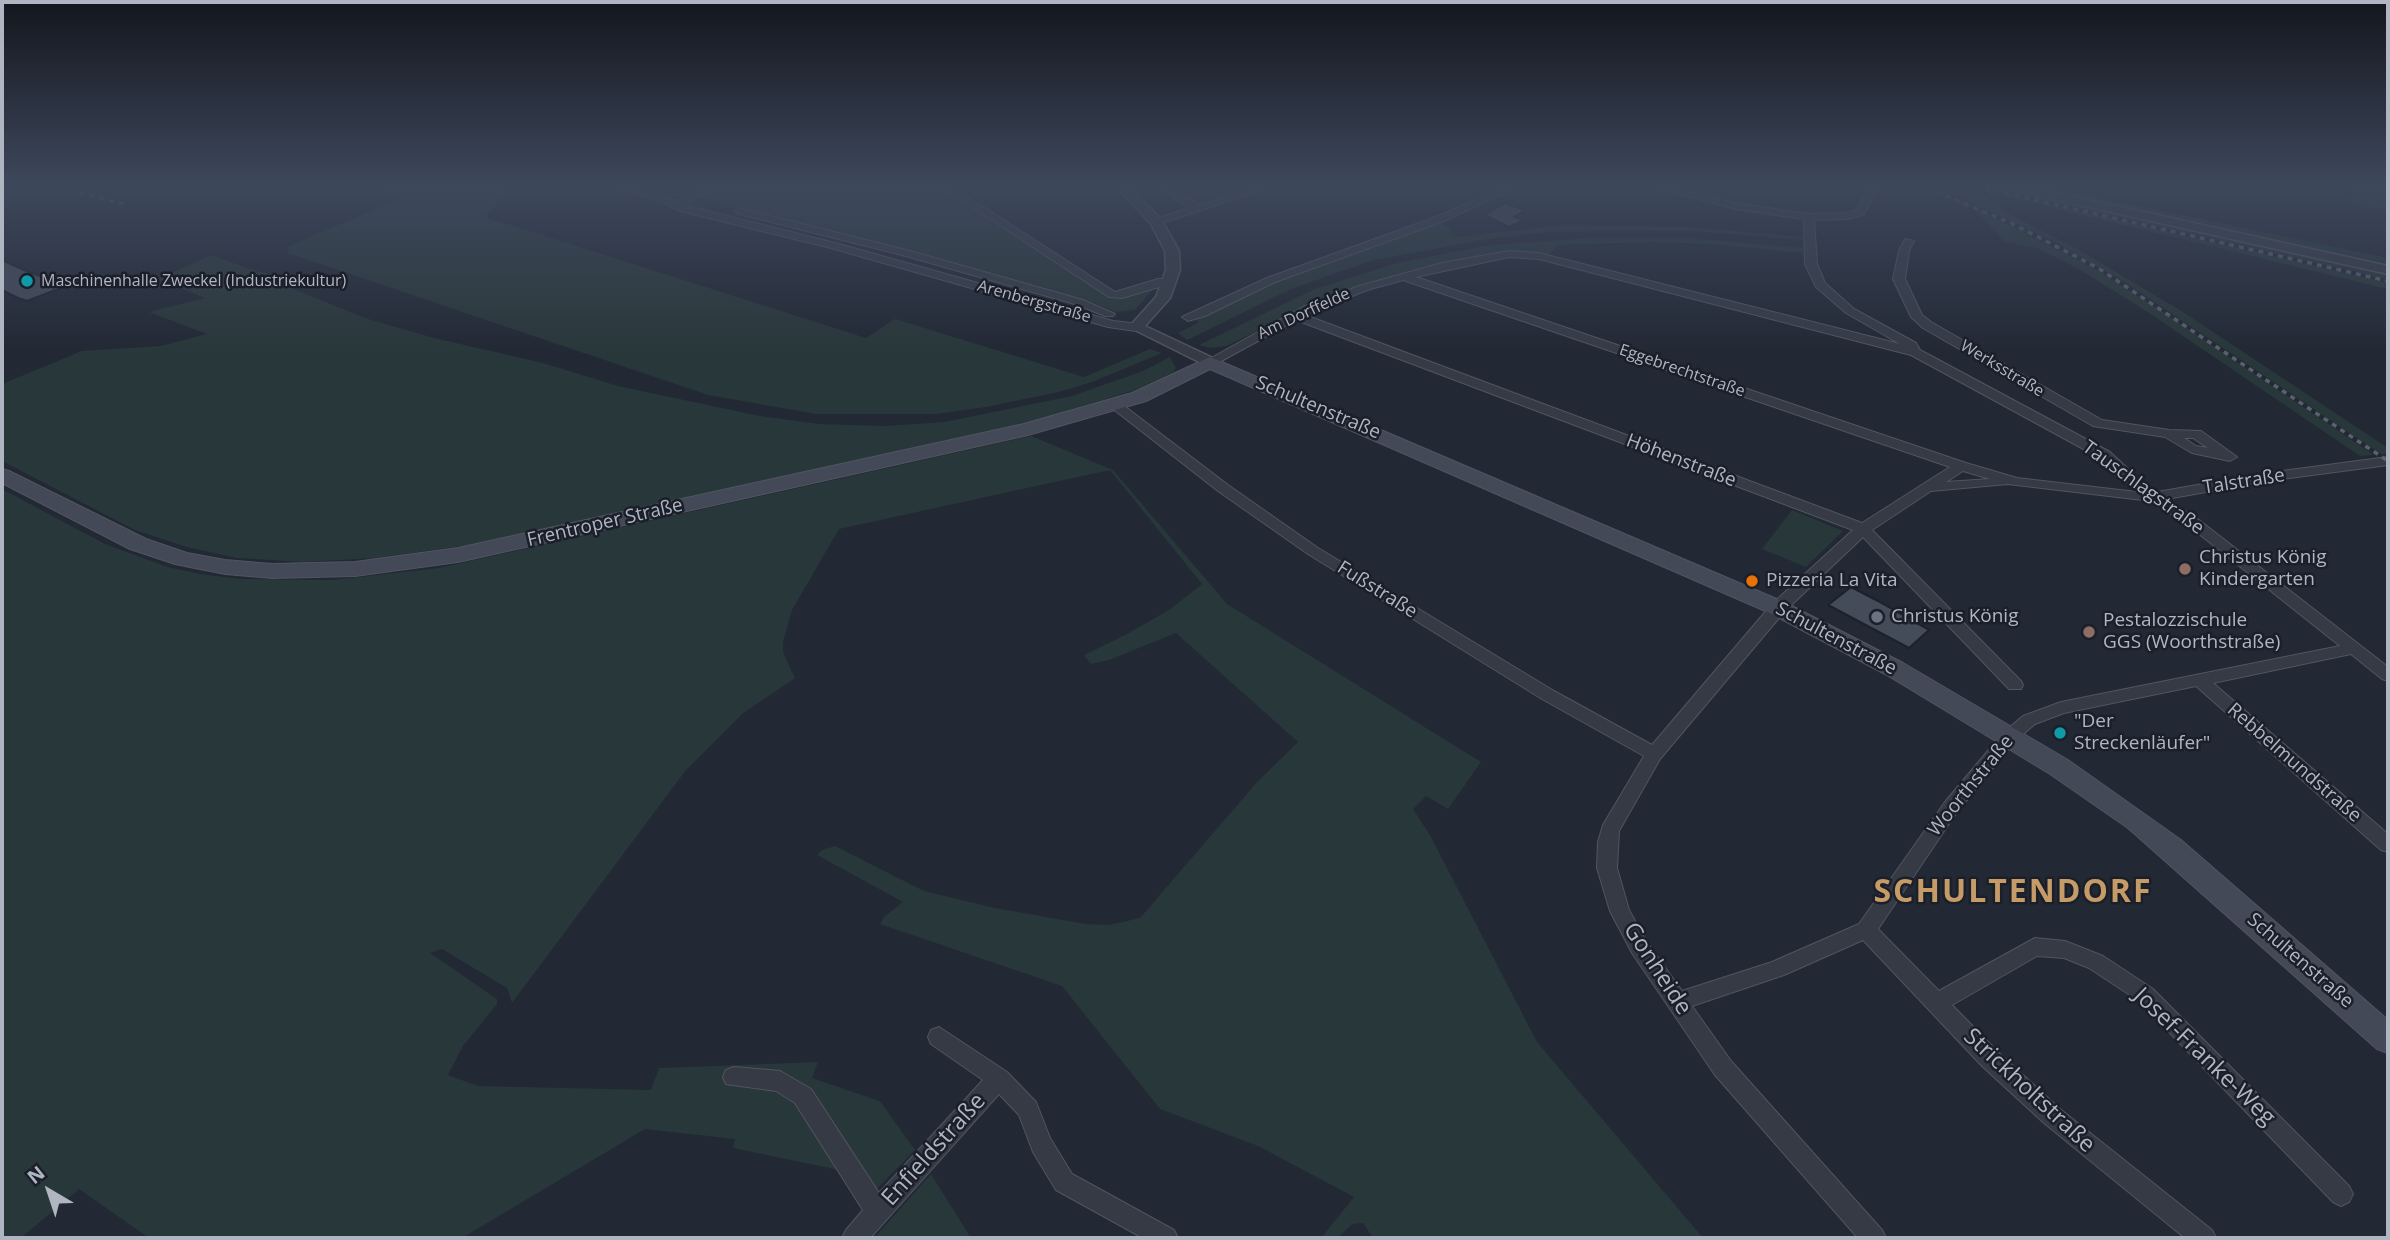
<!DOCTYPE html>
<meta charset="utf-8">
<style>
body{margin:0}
#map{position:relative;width:2390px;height:1240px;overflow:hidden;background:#222834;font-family:"Open Sans",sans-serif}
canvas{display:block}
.frame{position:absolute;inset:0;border:4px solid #b0b5c2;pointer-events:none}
.north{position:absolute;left:14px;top:1156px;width:70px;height:70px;-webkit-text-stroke:5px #1b1f2a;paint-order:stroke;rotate:321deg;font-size:19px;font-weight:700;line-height:28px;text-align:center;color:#b0b5c2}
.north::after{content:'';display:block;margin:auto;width:24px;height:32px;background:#b0b5c2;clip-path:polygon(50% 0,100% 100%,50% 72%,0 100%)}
</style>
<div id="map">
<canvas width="2390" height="1240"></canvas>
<div class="frame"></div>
<div class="north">N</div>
</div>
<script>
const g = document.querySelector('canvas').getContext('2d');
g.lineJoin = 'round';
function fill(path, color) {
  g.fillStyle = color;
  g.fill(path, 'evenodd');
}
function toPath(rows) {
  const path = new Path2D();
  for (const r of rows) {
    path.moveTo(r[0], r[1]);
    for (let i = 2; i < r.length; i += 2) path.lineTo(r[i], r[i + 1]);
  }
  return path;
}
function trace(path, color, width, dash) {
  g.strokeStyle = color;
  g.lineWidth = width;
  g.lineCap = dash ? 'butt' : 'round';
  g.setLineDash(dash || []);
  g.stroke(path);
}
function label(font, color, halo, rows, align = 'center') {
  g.font = font + ' "Open Sans",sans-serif';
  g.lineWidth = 5;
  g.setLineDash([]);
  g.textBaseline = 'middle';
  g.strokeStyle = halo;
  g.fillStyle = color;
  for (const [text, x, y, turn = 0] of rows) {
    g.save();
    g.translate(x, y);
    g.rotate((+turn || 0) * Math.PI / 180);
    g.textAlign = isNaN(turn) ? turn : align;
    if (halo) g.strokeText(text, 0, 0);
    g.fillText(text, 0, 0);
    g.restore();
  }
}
const green = toPath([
 [355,184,527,184,509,192,485,217,866,338,895,319,1084,377,1150,349,1162,353,1092,382,1059,392,986,407,936,414,816,414,708,395,288,253,289,246,399,199],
 [722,184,935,184,1110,297,1120,299,1156,286,1135,310,1116,312,1092,302,847,234,699,197],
 [1962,184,2388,283,2388,289,1983,191,1989,200,2009,214,2079,250,2183,312,2388,448,2388,454,2381,454,2126,283,2055,242,1970,202],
 [1973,184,1987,184,2388,275,2388,279],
 [2021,184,2034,184,2388,258,2388,266],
 [2351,184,2388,184,2388,211,2344,201],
 [1970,205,2095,269,2163,312,2374,455,2360,456,2149,313,2079,269,2037,248,2005,242],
 [1440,223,1452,229,1448,233,1458,237,1563,225,1688,227,1803,237,1803,240,1693,231,1614,231,1549,232,1494,238,1373,260,1291,289,1187,340,1178,333,1198,323,1197,320,1265,286],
 [1588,238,1688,238,1803,248,1803,253,1708,244,1651,242,1558,245,1549,255,1521,251,1498,253,1440,264,1334,294,1226,346,1210,348,1199,345,1315,289,1397,263,1490,245],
 [212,255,249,269,304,283,293,289,368,319,434,338,543,363,618,386,760,416,819,424,885,426,944,422,1072,396,1143,371,1170,357,1176,368,1170,374,1132,391,1026,423,468,545,376,558,303,562,237,558,186,547,135,530,2,461,2,384,82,351,161,346,207,334,149,312,205,298,158,279],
 [1031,436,1113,470,1227,604,1481,762,1448,809,1426,796,1413,809,1430,835,1537,1042,1703,1238,1373,1238,1363,1223,1353,1224,1337,1238,1321,1238,1354,1197,1258,1146,1160,1109,1062,986,880,924,884,917,903,902,817,855,822,850,835,846,924,891,995,908,1086,924,1109,925,1140,918,1258,781,1298,742,1176,633,1109,660,1091,664,1086,658,1084,655,1127,634,1169,610,1202,584,1110,470,839,529,792,610,783,642,783,652,795,678,742,714,686,770,512,1003,507,988,442,949,430,953,497,999,497,1004,463,1046,448,1075,478,1086,651,1090,659,1068,818,1062,812,1078,880,1101,915,1150,859,1207,839,1170,733,1148,735,1139,645,1129,462,1238,149,1238,79,1189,21,1238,2,1238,2,489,105,544,168,567,200,574,240,579,333,580,439,568],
 [1792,510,1843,531,1806,567,1762,549],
 [931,1174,971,1238,875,1238,875,1237]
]);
const building = toPath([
 [1505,203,1525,210,1514,217,1524,220,1509,227,1484,215,1505,203],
 [2,260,24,270,66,286,27,301,18,298,2,290,2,260],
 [1851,587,1878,601,1929,630,1909,648,1828,605,1851,587]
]);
const minor = toPath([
 [604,184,618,184,676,201,707,184,719,184,684,205,839,244,1113,321,1140,324,1142,327,1136,331,1108,327,831,248,680,211,662,202,604,184],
 [937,184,948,184,1115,292,1158,279,1170,279,1176,282,1122,298,1109,297,937,184],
 [1151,184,1162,184,1200,205,1267,184,1281,184,1156,225,1152,224,1152,220,1190,208,1151,184],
 [1511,184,1523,184,1444,221,1275,282,1205,316,1188,321,1182,317,1267,278,1436,217,1511,184],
 [1643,184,1658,184,1735,203,1809,214,1847,213,1856,210,1868,189,1866,184,1876,184,1878,189,1864,214,1848,219,1814,220,1817,264,1825,283,1854,309,1916,343,1920,350,2110,452,2143,483,2157,492,2267,473,2388,457,2388,465,2267,481,2167,499,2199,520,2388,667,2388,681,2382,679,2351,654,2213,683,2388,834,2388,852,2381,850,2196,686,2064,713,2035,724,2015,741,1957,812,1878,929,1939,991,2035,938,2065,941,2103,956,2153,989,2349,1186,2353,1194,2349,1202,2341,1206,2333,1202,2139,1001,2089,968,2064,958,2037,956,1952,1005,1998,1052,2060,1109,2212,1230,2216,1238,2185,1238,2044,1123,1982,1066,1863,940,1784,975,1692,1006,1731,1061,1882,1230,1886,1238,1858,1238,1715,1075,1632,953,1610,911,1597,868,1598,842,1603,825,1644,756,1542,699,1308,554,1218,491,1108,405,1114,401,1119,402,1228,485,1318,548,1554,691,1652,745,1772,604,1853,530,1296,320,1214,365,1206,365,1204,362,1303,307,1359,286,1442,263,1509,251,1539,253,1900,344,1846,313,1816,287,1805,264,1804,219,1735,209,1643,184],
 [1509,257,1539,259,1911,355,2100,458,2137,492,2017,478,1966,463,1416,277,1509,257],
 [1403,280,1950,467,1862,523,1305,315,1367,290,1403,280],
 [1963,471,1990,479,1946,482,1963,471],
 [2008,484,2151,501,2189,526,2340,646,2061,702,2023,716,2003,733,1945,802,1859,924,1772,962,1682,991,1646,941,1629,910,1617,868,1619,831,1660,759,1784,612,1863,537,2009,689,2021,689,2023,685,2021,681,1872,530,1931,491,2008,484],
 [739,208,910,251,1083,300,1115,314,1113,316,1105,316,1075,304,902,255,735,213,734,211,739,208],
 [1905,239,1914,241,1909,251,1905,279,1922,315,1931,322,2102,420,2169,430,2201,431,2237,457,2230,461,2192,453,2165,437,2093,426,1923,328,1911,317,1893,279,1899,251,1905,239],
 [2184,438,2193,438,2208,448,2196,446,2184,438],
 [939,1027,1007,1072,1036,1102,1050,1138,1072,1174,1174,1230,1178,1238,1143,1238,1056,1190,1033,1152,1019,1115,999,1094,870,1238,842,1238,846,1230,863,1210,795,1103,776,1091,726,1084,723,1077,726,1070,734,1067,780,1071,811,1089,879,1193,983,1080,931,1044,928,1037,931,1030,939,1027]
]);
const tertiary = toPath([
 [1114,184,1126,184,1161,219,1179,251,1180,270,1170,298,1145,326,1215,359,1218,362,1215,365,1205,365,1129,327,1156,297,1166,270,1165,251,1151,224,1114,184],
 [1997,184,2017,184,2388,266,2388,274,2003,188,1997,184]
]);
const secondary = toPath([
 [1210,357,1786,603,1903,663,2068,760,2181,840,2388,1020,2388,1053,2377,1049,2128,828,2050,774,1887,675,1770,613,1210,369,1146,401,1028,435,458,562,355,576,272,578,225,574,175,564,130,549,2,483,2,469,9,471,146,539,187,553,225,560,272,564,355,562,458,548,1024,424,1132,393,1210,357]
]);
const rail = toPath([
 [1918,184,2011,223,2098,268,2388,461],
 [1966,184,2388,281],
 [80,193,124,204]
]);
const markers = [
 [27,281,7,"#0f9aa8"],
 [2185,569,7,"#8d6e63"],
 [1752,581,7,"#e8710a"],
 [1877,617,7,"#6b7280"],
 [2089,632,7,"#8d6e63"],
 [2060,733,7,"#0f9aa8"]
];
const farPoinames = [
 ["Maschinenhalle Zweckel (Industriekultur)",41,281]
];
const farStreetnames = [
 ["Arenbergstraße",1034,302,16],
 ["Am Dorffelde",1304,314,-25],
 ["Werksstraße",2002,369,31],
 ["Eggebrechtstraße",1682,371,19]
];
const streetNames = [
 ["Schultenstraße",1318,408,23],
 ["Höhenstraße",1681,461,21],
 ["Talstraße",2244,482,-9],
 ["Tauschlagstraße",2143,488,36],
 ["Frentroper Straße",605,523,-13],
 ["Fußstraße",1377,590,32],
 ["Schultenstraße",1836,639,28],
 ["Rebbelmundstraße",2294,763,41],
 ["Woorthstraße",1971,786,-51],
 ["Schultenstraße",2300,961,41]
];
const poiNames = [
 ["Christus König",2199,558],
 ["Kindergarten",2199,580],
 ["Pizzeria La Vita",1766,581],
 ["Christus König",1891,617],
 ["Pestalozzischule",2103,621],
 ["GGS (Woorthstraße)",2103,643],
 ["\"Der",2074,722],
 ["Streckenläufer\"",2074,744]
];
const nearStreetnames = [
 ["Gonheide",1657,969,57],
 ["Josef-Franke-Weg",2204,1057,44],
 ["Strickholtstraße",2029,1091,43],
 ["Enfieldstraße",934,1150,-48]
];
const nearDistrictnames = [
 ["SCHULTENDORF",2013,893]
];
fill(green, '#283739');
fill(building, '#444b59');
trace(building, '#1d212c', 2);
trace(minor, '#505560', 2);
trace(tertiary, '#505560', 3);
trace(secondary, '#505560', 2);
fill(minor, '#353a45');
fill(tertiary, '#353a45');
fill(secondary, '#444958');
trace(rail, '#5a606e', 3.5, [5, 5]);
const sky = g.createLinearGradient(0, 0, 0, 357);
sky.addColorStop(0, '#13161d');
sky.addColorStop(0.52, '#3e485c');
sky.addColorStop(1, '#3e485c00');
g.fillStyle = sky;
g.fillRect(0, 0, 2390, 357);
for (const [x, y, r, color] of markers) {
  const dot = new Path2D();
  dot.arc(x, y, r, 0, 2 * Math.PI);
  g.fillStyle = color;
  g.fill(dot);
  trace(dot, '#1b1f2a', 2.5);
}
label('16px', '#b0b5c2', '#1b1f2a', farPoinames, 'left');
label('16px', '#b0b5c2', '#1b1f2a', farStreetnames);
label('19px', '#b0b5c2', '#1b1f2a', streetNames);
label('19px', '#b0b5c2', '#1b1f2a', poiNames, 'left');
label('23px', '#b0b5c2', '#1b1f2a', nearStreetnames);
g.letterSpacing = '2px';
label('bold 32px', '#c59b67', '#1b1f2a', nearDistrictnames);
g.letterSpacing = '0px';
</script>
